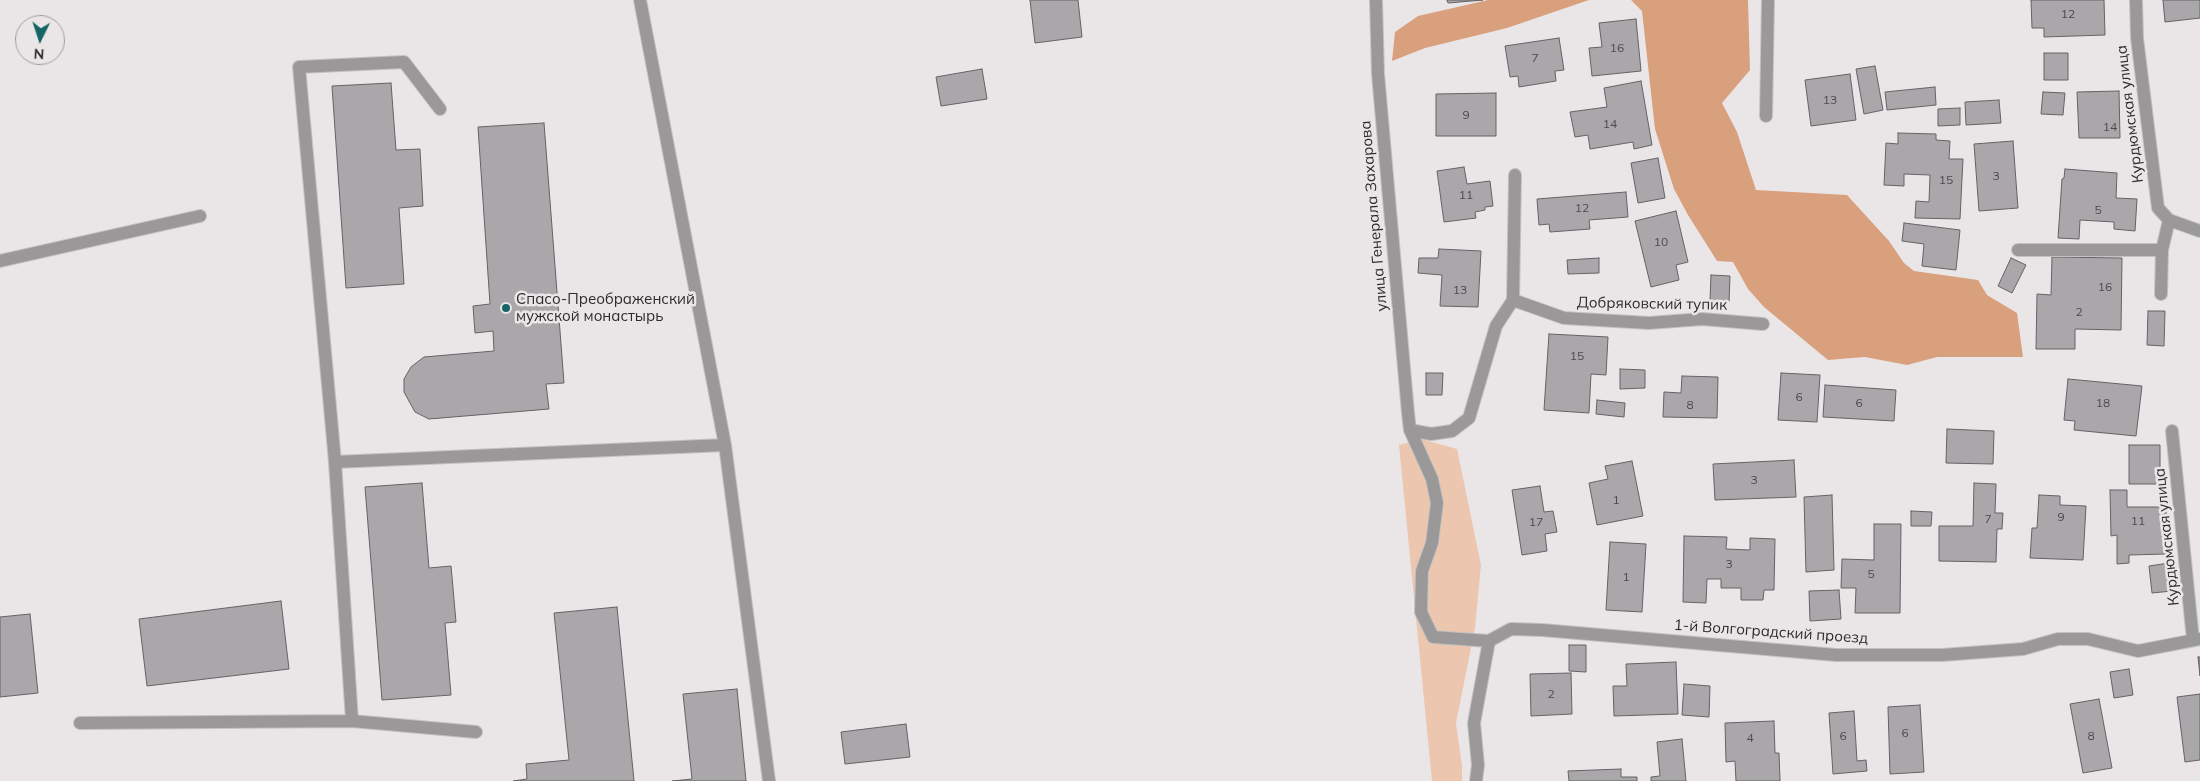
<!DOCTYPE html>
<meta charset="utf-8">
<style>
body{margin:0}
#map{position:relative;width:2200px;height:781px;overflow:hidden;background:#eae6e8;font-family:Mulish,sans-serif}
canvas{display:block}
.north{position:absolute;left:15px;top:15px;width:50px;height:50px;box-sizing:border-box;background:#eae6e8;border:1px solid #9e9c9d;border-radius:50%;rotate:184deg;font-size:14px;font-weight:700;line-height:20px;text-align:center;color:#2d2c2c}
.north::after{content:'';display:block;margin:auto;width:18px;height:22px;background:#166565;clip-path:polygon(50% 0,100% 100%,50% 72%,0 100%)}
</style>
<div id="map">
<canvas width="2200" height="781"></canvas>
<div class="north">N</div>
</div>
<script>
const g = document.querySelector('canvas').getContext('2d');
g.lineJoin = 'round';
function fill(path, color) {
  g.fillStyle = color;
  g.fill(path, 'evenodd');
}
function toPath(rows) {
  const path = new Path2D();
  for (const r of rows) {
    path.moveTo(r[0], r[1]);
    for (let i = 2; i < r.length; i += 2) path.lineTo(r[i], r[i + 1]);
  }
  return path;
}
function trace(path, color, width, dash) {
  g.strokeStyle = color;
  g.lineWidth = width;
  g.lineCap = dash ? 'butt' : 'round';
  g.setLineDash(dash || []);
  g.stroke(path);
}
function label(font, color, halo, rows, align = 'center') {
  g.font = font + ' Mulish,sans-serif';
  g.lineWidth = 5;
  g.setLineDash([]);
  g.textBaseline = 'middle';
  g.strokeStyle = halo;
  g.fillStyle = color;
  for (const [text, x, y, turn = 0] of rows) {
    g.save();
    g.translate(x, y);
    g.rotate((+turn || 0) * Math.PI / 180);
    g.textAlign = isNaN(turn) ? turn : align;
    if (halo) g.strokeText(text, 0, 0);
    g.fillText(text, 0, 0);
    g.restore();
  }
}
const green = toPath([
 [1421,439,1457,449,1481,565,1475,628,1456,723,1462,766,1462,781,1432,781,1399,445]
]);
const forest = toPath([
 [1488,0,1589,0,1507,28,1425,48,1392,61,1395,32,1418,16],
 [1631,0,1748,0,1750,70,1722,103,1737,132,1756,190,1847,195,1889,241,1904,263,1914,271,1978,280,1987,295,2017,313,2023,357,1937,357,1907,365,1865,357,1828,360,1764,307,1748,289,1733,262,1717,261,1688,215,1674,189,1655,129,1642,11]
]);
const building = toPath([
 [1030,0,1078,0,1082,37,1035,43,1030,0],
 [1447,0,1483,0,1448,3,1447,0],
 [2031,0,2104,0,2105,35,2044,37,2044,28,2032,28,2031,0],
 [2163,0,2200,0,2200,18,2165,22,2163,0],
 [1636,19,1641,71,1592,76,1589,48,1602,47,1599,23,1636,19],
 [1559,38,1564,70,1555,71,1556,81,1519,87,1518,76,1510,77,1505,46,1559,38],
 [2044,53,2068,53,2068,80,2044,80,2044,53],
 [1875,66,1883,110,1864,114,1856,69,1875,66],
 [982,69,987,99,941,106,936,77,982,69],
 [1850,74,1856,120,1811,126,1805,80,1850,74],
 [1641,81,1652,145,1634,149,1633,142,1590,149,1588,135,1575,137,1570,112,1607,107,1604,88,1641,81],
 [391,83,396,150,420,149,423,206,399,208,404,284,346,288,332,86,391,83],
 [1935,87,1936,105,1887,110,1885,92,1935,87],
 [2119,91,2120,138,2079,138,2077,92,2119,91],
 [2043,92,2065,93,2063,115,2041,114,2043,92],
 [1496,93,1496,136,1436,136,1436,94,1496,93],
 [1999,100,2001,123,1966,125,1965,102,1999,100],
 [1960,108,1960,125,1938,126,1938,109,1960,108],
 [544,123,564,383,546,384,549,409,429,419,415,412,404,392,404,379,411,367,424,357,494,351,493,331,475,333,473,306,490,304,478,127,544,123],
 [1898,133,1936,134,1936,140,1950,141,1949,159,1963,159,1960,219,1915,218,1916,201,1929,202,1930,175,1904,174,1904,186,1884,185,1886,143,1898,144,1898,133],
 [2013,141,2018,208,1979,211,1974,144,2013,141],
 [1658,158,1665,198,1638,203,1631,163,1658,158],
 [1464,167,1467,184,1490,181,1493,206,1485,207,1485,210,1475,212,1476,218,1444,222,1437,171,1464,167],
 [2065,169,2117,173,2116,198,2137,199,2135,231,2114,229,2114,222,2080,220,2079,239,2058,238,2062,179,2064,178,2065,169],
 [1626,192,1628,217,1589,220,1590,229,1550,232,1549,224,1539,225,1537,199,1626,192],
 [1676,211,1688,262,1676,265,1679,280,1651,287,1635,221,1676,211],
 [1904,223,1960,230,1956,270,1922,266,1924,244,1902,241,1904,223],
 [1439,249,1481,251,1478,307,1440,306,1442,275,1418,273,1419,258,1438,258,1439,249],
 [2052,257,2122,258,2121,330,2075,329,2075,349,2036,349,2037,294,2051,295,2052,257],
 [1599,258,1599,273,1568,274,1567,260,1599,258],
 [2011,258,2026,265,2012,293,1998,286,2011,258],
 [1711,275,1730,276,1729,302,1710,301,1711,275],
 [2148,311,2165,311,2164,346,2147,345,2148,311],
 [1549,334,1608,337,1606,375,1591,374,1589,413,1544,410,1549,334],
 [1620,369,1645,370,1645,388,1620,389,1620,369],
 [1426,373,1443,373,1442,395,1426,395,1426,373],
 [1781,373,1820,375,1817,422,1778,420,1781,373],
 [1682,376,1718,377,1717,418,1663,417,1664,392,1681,393,1682,376],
 [2068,379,2142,386,2136,436,2074,430,2075,421,2064,420,2068,379],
 [1825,385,1896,390,1894,421,1823,417,1825,385],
 [1597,400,1625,403,1624,417,1596,414,1597,400],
 [1947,429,1994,431,1993,464,1946,463,1947,429],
 [2129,445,2160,445,2160,484,2129,484,2129,445],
 [1794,460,1796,497,1715,500,1713,464,1794,460],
 [1632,461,1643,516,1597,525,1589,483,1608,479,1605,466,1632,461],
 [422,483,429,568,451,566,456,622,445,623,451,695,382,700,365,487,422,483],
 [1974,483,1996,484,1995,513,2003,513,2002,529,1997,529,1996,562,1939,561,1939,526,1973,526,1974,483],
 [1540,486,1544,512,1553,511,1557,532,1545,534,1547,551,1522,555,1512,490,1540,486],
 [2110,490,2127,490,2127,507,2166,507,2166,554,2129,555,2129,563,2117,564,2117,535,2111,536,2110,490],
 [1832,495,1834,570,1806,572,1804,497,1832,495],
 [2039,495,2060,496,2060,505,2086,506,2083,560,2030,558,2032,528,2037,528,2039,495],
 [1911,511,1932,512,1931,526,1911,526,1911,511],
 [1874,524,1901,524,1900,613,1855,613,1856,588,1841,588,1842,559,1874,560,1874,524],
 [1684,536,1727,537,1726,549,1750,550,1750,538,1775,539,1774,590,1764,590,1763,600,1741,600,1741,588,1721,588,1721,579,1707,579,1706,603,1683,602,1684,536],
 [1610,542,1646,544,1642,612,1606,610,1610,542],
 [2169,563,2172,591,2152,593,2149,566,2169,563],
 [1839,590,1841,619,1810,621,1809,591,1839,590],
 [281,601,289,669,147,686,139,619,281,601],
 [617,607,634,781,513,781,527,779,526,764,569,760,554,613,617,607],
 [30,614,38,693,0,697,0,617,30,614],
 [1569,645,1586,645,1586,672,1569,671,1569,645],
 [2198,657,2200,657,2200,676,2198,657],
 [1676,662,1678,714,1614,716,1613,686,1627,686,1626,664,1676,662],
 [2129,669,2133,695,2114,698,2110,672,2129,669],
 [1571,673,1572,714,1531,716,1530,674,1571,673],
 [1684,684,1710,686,1709,717,1682,715,1684,684],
 [737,689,746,781,672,781,692,779,683,694,737,689],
 [2200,694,2200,760,2185,762,2177,697,2200,694],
 [2099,699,2112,768,2083,773,2070,704,2099,699],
 [1920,705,1924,772,1890,774,1888,707,1920,705],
 [1854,711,1857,761,1866,760,1867,771,1833,774,1829,713,1854,711],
 [1774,721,1775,753,1779,753,1780,781,1736,781,1735,761,1726,762,1725,723,1774,721],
 [906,724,910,757,845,764,841,732,906,724],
 [1682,739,1686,781,1651,781,1651,777,1660,776,1657,742,1682,739],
 [1621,769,1621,777,1637,777,1637,781,1569,781,1568,771,1621,769]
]);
const minor = toPath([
 [640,0,725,445,769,781],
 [1376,0,1378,74,1408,413,1410,430,1432,479,1437,503,1432,543,1422,571,1421,612,1433,637,1489,641],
 [2136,0,2137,38,2158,208,2169,220,2200,231],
 [1766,116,1768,0],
 [2018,250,2162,250],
 [0,261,200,216],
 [2161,294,2162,250,2169,220],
 [1513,300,1515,175],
 [1410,430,1431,434,1452,431,1469,418,1496,326,1513,300,1564,318,1649,323,1702,319,1763,324],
 [2172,431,2193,640],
 [335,462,299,67,404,62,440,109],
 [1489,641,1511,629,1542,630,1836,655,1942,655,2023,649,2058,639,2088,639,2138,651,2200,639],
 [352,721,335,462,725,445],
 [80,723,352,721,476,732],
 [1476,781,1478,765,1474,723,1489,641]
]);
const markers = [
 [506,308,5,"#166565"]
];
const numberNames = [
 ["12",2068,14],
 ["16",1617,48],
 ["7",1535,58],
 ["13",1830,100],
 ["9",1466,115],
 ["14",1610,124],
 ["14",2110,127],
 ["3",1996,176],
 ["15",1946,180],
 ["11",1466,195],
 ["12",1582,208],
 ["5",2098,210],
 ["10",1661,242],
 ["16",2105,287],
 ["13",1460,290],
 ["2",2079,312],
 ["15",1577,356],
 ["6",1799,397],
 ["6",1859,403],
 ["18",2103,403],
 ["8",1690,405],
 ["3",1754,480],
 ["1",1616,500],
 ["9",2061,517],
 ["7",1988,519],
 ["11",2138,521],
 ["17",1536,522],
 ["3",1729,564],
 ["5",1871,574],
 ["1",1626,577],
 ["2",1551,694],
 ["6",1905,733],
 ["6",1843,736],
 ["8",2091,736],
 ["4",1750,738]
];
const streetNames = [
 ["Курдюмская улица",2130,114,-97],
 ["улица Генерала Захарова",1374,216,-95],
 ["Добряковский тупик",1652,304,1],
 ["Курдюмская улица",2167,537,-96],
 ["1-й Волгоградский проезд",1771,632,4]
];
const poiNames = [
 ["Спасо-Преображенский",516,299],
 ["мужской монастырь",516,316]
];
fill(green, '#ecc6af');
fill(forest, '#d8a07c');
fill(building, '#a9a7aa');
trace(building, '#646265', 1);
trace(minor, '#c4c1c2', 14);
trace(minor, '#9a9898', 12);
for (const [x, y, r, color] of markers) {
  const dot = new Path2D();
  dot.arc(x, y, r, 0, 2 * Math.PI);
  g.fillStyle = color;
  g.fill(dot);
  trace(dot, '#eae6e8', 2);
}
label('12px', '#4c4b4c', null, numberNames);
label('15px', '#2d2c2c', '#eae6e8', streetNames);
label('15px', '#2d2c2c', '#eae6e8', poiNames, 'left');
</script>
